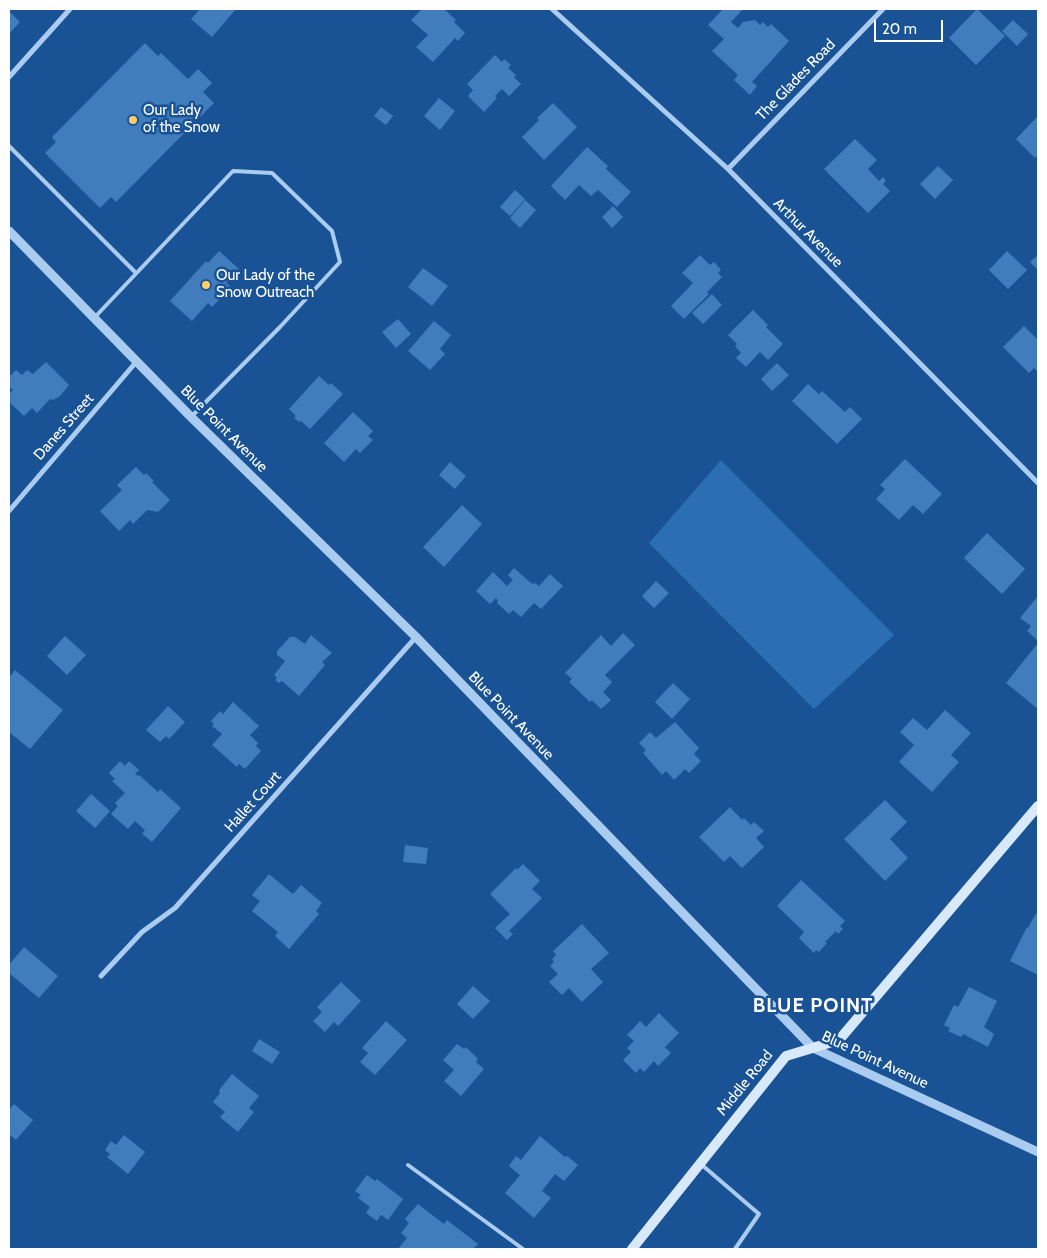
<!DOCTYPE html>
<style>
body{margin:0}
#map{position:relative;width:1047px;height:1258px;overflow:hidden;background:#195395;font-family:Cabin,sans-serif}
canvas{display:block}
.frame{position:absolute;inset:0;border:10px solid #fff;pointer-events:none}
.scale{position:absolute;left:874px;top:20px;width:69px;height:22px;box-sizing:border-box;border:2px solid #fff;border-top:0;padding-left:6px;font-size:15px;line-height:18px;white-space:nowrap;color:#fff;-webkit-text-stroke:4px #195395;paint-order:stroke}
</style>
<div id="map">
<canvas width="1047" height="1258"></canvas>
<div class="frame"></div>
<div class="scale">20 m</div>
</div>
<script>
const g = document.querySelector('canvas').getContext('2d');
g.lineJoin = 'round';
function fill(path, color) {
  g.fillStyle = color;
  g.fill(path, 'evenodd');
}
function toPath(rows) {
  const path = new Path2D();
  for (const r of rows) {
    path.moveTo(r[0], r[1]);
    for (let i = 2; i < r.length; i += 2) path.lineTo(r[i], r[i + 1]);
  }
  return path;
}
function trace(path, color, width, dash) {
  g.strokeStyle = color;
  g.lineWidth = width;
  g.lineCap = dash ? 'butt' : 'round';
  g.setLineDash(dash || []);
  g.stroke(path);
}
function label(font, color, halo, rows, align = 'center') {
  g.font = font + ' Cabin,sans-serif';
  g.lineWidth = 5;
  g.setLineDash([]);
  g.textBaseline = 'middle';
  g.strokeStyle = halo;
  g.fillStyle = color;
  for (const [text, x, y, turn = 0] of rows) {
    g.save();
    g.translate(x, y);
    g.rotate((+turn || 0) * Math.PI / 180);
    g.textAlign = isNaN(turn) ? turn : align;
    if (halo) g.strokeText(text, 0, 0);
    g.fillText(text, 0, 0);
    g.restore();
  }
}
const green = toPath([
 [721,460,894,635,814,709,649,543]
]);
const building = toPath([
 [200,9,236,9,212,37,191,19],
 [422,9,444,9,456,20,454,22,465,33,458,41,455,38,433,62,416,47,428,35,411,20],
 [723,9,743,9,731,22,738,28,743,22,755,20,760,25,763,22,768,27,771,24,789,41,752,82,757,86,750,95,734,80,738,75,712,51,724,39,708,25],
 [977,9,1005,36,976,65,949,38],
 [9,11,20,22,9,34],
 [1013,20,1028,34,1017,46,1002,31],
 [145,43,158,56,161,53,188,79,198,69,212,83,203,92,214,103,116,202,111,197,100,208,45,153,56,142,52,137],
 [495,55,502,62,504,59,511,65,508,68,516,75,514,77,521,84,509,96,502,89,495,96,497,98,484,112,468,96,473,90,467,84],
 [439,98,455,111,440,130,424,116],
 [553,103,577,127,544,160,522,137,539,120,537,118],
 [381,107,393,116,386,125,374,116],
 [1038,116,1038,155,1035,158,1016,139],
 [855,139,877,160,868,169,879,181,883,177,886,181,883,184,890,191,868,213,824,169],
 [587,147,608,166,606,169,631,192,617,207,598,190,591,196,579,185,565,200,551,186],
 [938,166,953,180,935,199,920,184],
 [515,190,525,199,510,216,500,207],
 [525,200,536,210,520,228,510,218],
 [613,206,623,217,612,228,602,217],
 [219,251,239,269,226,283,231,287,212,307,208,303,192,321,170,301,206,261,208,263],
 [1007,251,1027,270,1008,289,989,270],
 [700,255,710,265,714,262,721,270,718,273,722,277,707,292,709,294,684,319,671,306,693,283,682,273],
 [1038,255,1038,270,1030,262],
 [423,268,448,286,432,306,408,287],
 [712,294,722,305,703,324,692,313],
 [753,310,768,325,766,327,783,344,768,360,760,352,746,367,736,358,741,353,735,346,737,344,728,335],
 [398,319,411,334,396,348,382,332],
 [434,321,451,335,440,349,445,354,430,370,408,351],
 [1024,326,1038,340,1038,372,1034,368,1029,373,1003,347],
 [46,362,69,385,60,396,53,400,50,399,37,413,32,408,24,416,9,402,9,394,13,390,9,386,9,377,16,370,22,375,27,370,33,374],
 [777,363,789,375,772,391,761,379],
 [319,376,329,385,331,383,343,394,310,429,301,421,299,422,294,418,296,416,289,409],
 [808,384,819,394,822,391,845,412,850,407,862,419,837,444,792,401],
 [353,412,373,431,368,436,373,440,360,453,356,449,344,462,324,443],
 [905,459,942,494,923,514,913,505,899,520,876,499,885,489,880,485],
 [450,462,466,476,455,489,439,475],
 [136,467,144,475,146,473,154,481,152,482,170,500,158,512,147,510,133,524,130,520,119,531,100,511,122,490,117,485],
 [462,505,482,524,444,567,423,547],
 [987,533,1025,569,1002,594,964,558],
 [514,568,532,584,535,583,539,586,550,574,563,586,541,609,534,603,521,617,513,610,509,614,497,603,498,601,496,598,490,604,476,591,493,572,507,586,513,580,508,575],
 [656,581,669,593,654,608,642,596],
 [1038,596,1038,641,1027,631,1031,626,1020,618],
 [623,633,635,645,605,675,612,682,603,692,611,700,601,709,592,700,590,702,569,682,572,679,565,673,601,635,611,646],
 [311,635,332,653,322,662,325,665,299,696,282,681,279,683,275,680,277,678,274,675,285,661,277,655,277,651,290,637,295,637,305,644],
 [65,636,86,655,67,675,47,656],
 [1038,643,1038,709,1006,683],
 [15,670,63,710,30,749,9,732,9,678],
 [673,683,690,699,672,719,655,702],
 [233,702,259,726,250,735,258,743,256,746,261,751,245,769,239,764,237,767,212,745,222,734,212,726,214,724,211,721,220,711,223,714],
 [168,706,185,722,169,739,166,736,160,742,146,730],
 [945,710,971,733,951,755,959,762,932,792,899,762,914,745,900,732,913,718,927,730],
 [675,722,699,748,694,754,701,761,689,773,685,769,674,780,666,771,662,775,643,753,646,750,639,743,650,732,656,738],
 [120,761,125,766,129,761,139,770,135,774,138,776,139,775,158,792,160,789,181,808,152,842,142,834,145,830,135,821,128,829,111,814,118,806,115,803,125,793,112,781,115,779,109,773],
 [91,794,110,811,95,828,76,811],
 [885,800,907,822,890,839,908,858,885,881,844,839],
 [730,807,742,820,744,818,751,825,754,822,764,831,756,838,764,847,742,868,730,856,724,862,699,837],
 [405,845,428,848,426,864,403,862],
 [523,864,540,881,532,889,542,898,509,931,513,934,507,940,495,928,510,914,490,894,516,868,517,870],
 [269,874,293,894,301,885,322,903,316,911,319,914,289,949,275,936,278,932,252,911,260,901,252,895],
 [801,880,845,921,840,926,843,929,838,934,836,931,825,942,827,943,819,952,816,950,814,953,799,938,804,932,777,906],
 [1036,913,1038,915,1038,975,1010,961,1027,927,1028,928],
 [582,924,609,953,591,969,603,982,582,1002,569,988,562,995,549,982,558,974,550,966,554,962,552,959,556,955,553,951],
 [24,947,58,976,39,998,9,973,9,965],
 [341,982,361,1001,338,1026,334,1022,325,1032,313,1021,322,1012,317,1007],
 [473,986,490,1001,473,1019,457,1004],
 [969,987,997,1001,984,1027,994,1034,988,1047,963,1034,961,1037,948,1031,950,1028,944,1025,954,1005,958,1007],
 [659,1013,679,1033,665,1047,671,1053,658,1066,654,1061,644,1072,640,1068,636,1073,623,1060,631,1052,627,1048,634,1041,627,1035,640,1021,646,1027],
 [386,1021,407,1040,375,1075,360,1062,368,1053,362,1048],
 [259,1039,280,1052,272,1064,252,1051],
 [457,1044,464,1049,466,1047,478,1059,476,1062,484,1069,461,1096,444,1081,454,1070,443,1060],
 [232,1074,259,1096,249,1108,254,1112,238,1132,220,1117,225,1112,213,1102,220,1093,219,1090],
 [14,1104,33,1120,16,1140,9,1134,9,1110],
 [124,1135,145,1152,128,1174,107,1157,110,1154,105,1150,111,1141,116,1145],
 [540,1136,565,1157,567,1156,578,1165,564,1181,555,1174,542,1191,551,1198,534,1218,505,1193,520,1175,509,1166,516,1156,521,1160],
 [367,1175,375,1181,377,1179,403,1199,388,1220,381,1215,377,1221,366,1213,370,1207,358,1198,361,1195,355,1191],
 [418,1204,444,1224,447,1220,478,1244,473,1249,398,1249,407,1238,401,1233,409,1223,405,1219]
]);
const service = toPath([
 [9,146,136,273],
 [95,317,233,171,272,173,332,231,340,262,280,327,191,417],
 [408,1165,523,1249],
 [702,1165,759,1214,735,1249]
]);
const minor = toPath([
 [552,9,728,169,1038,483],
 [9,77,70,9],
 [728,169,883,9],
 [9,511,137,361],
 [101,976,142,932,175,908,416,637]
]);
const tertiary = toPath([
 [9,231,191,417,416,637,813,1048,1038,1152]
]);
const secondary = toPath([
 [632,1249,786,1056,839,1040,1038,806]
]);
const markers = [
 [133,120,5,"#ffce69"],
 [206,285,5,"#ffce69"]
];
const streetNames = [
 ["The Glades Road",796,80,-46],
 ["Arthur Avenue",808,233,45],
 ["Danes Street",64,427,-49],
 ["Blue Point Avenue",224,429,45],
 ["Blue Point Avenue",511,716,46],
 ["Hallet Court",253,802,-48],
 ["Blue Point Avenue",875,1060,25],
 ["Middle Road",745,1083,-51]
];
const poiNames = [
 ["Our Lady",143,111],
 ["of the Snow",143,128],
 ["Our Lady of the",216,276],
 ["Snow Outreach",216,293]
];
const districtNames = [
 ["BLUE POINT",813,1006]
];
fill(green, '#2c6eb3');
fill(building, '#417dbc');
trace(service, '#aaccf0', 4);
trace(minor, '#aaccf0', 5);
trace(tertiary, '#aaccf0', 9);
trace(secondary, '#d8e9fb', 10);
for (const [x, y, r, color] of markers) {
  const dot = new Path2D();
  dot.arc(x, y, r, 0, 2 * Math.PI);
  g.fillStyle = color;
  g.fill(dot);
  trace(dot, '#195395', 2);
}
label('15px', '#fff', '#195395', streetNames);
label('15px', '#fff', '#195395', poiNames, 'left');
g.letterSpacing = '1px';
label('bold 20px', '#fff', '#195395', districtNames);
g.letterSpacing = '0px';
</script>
